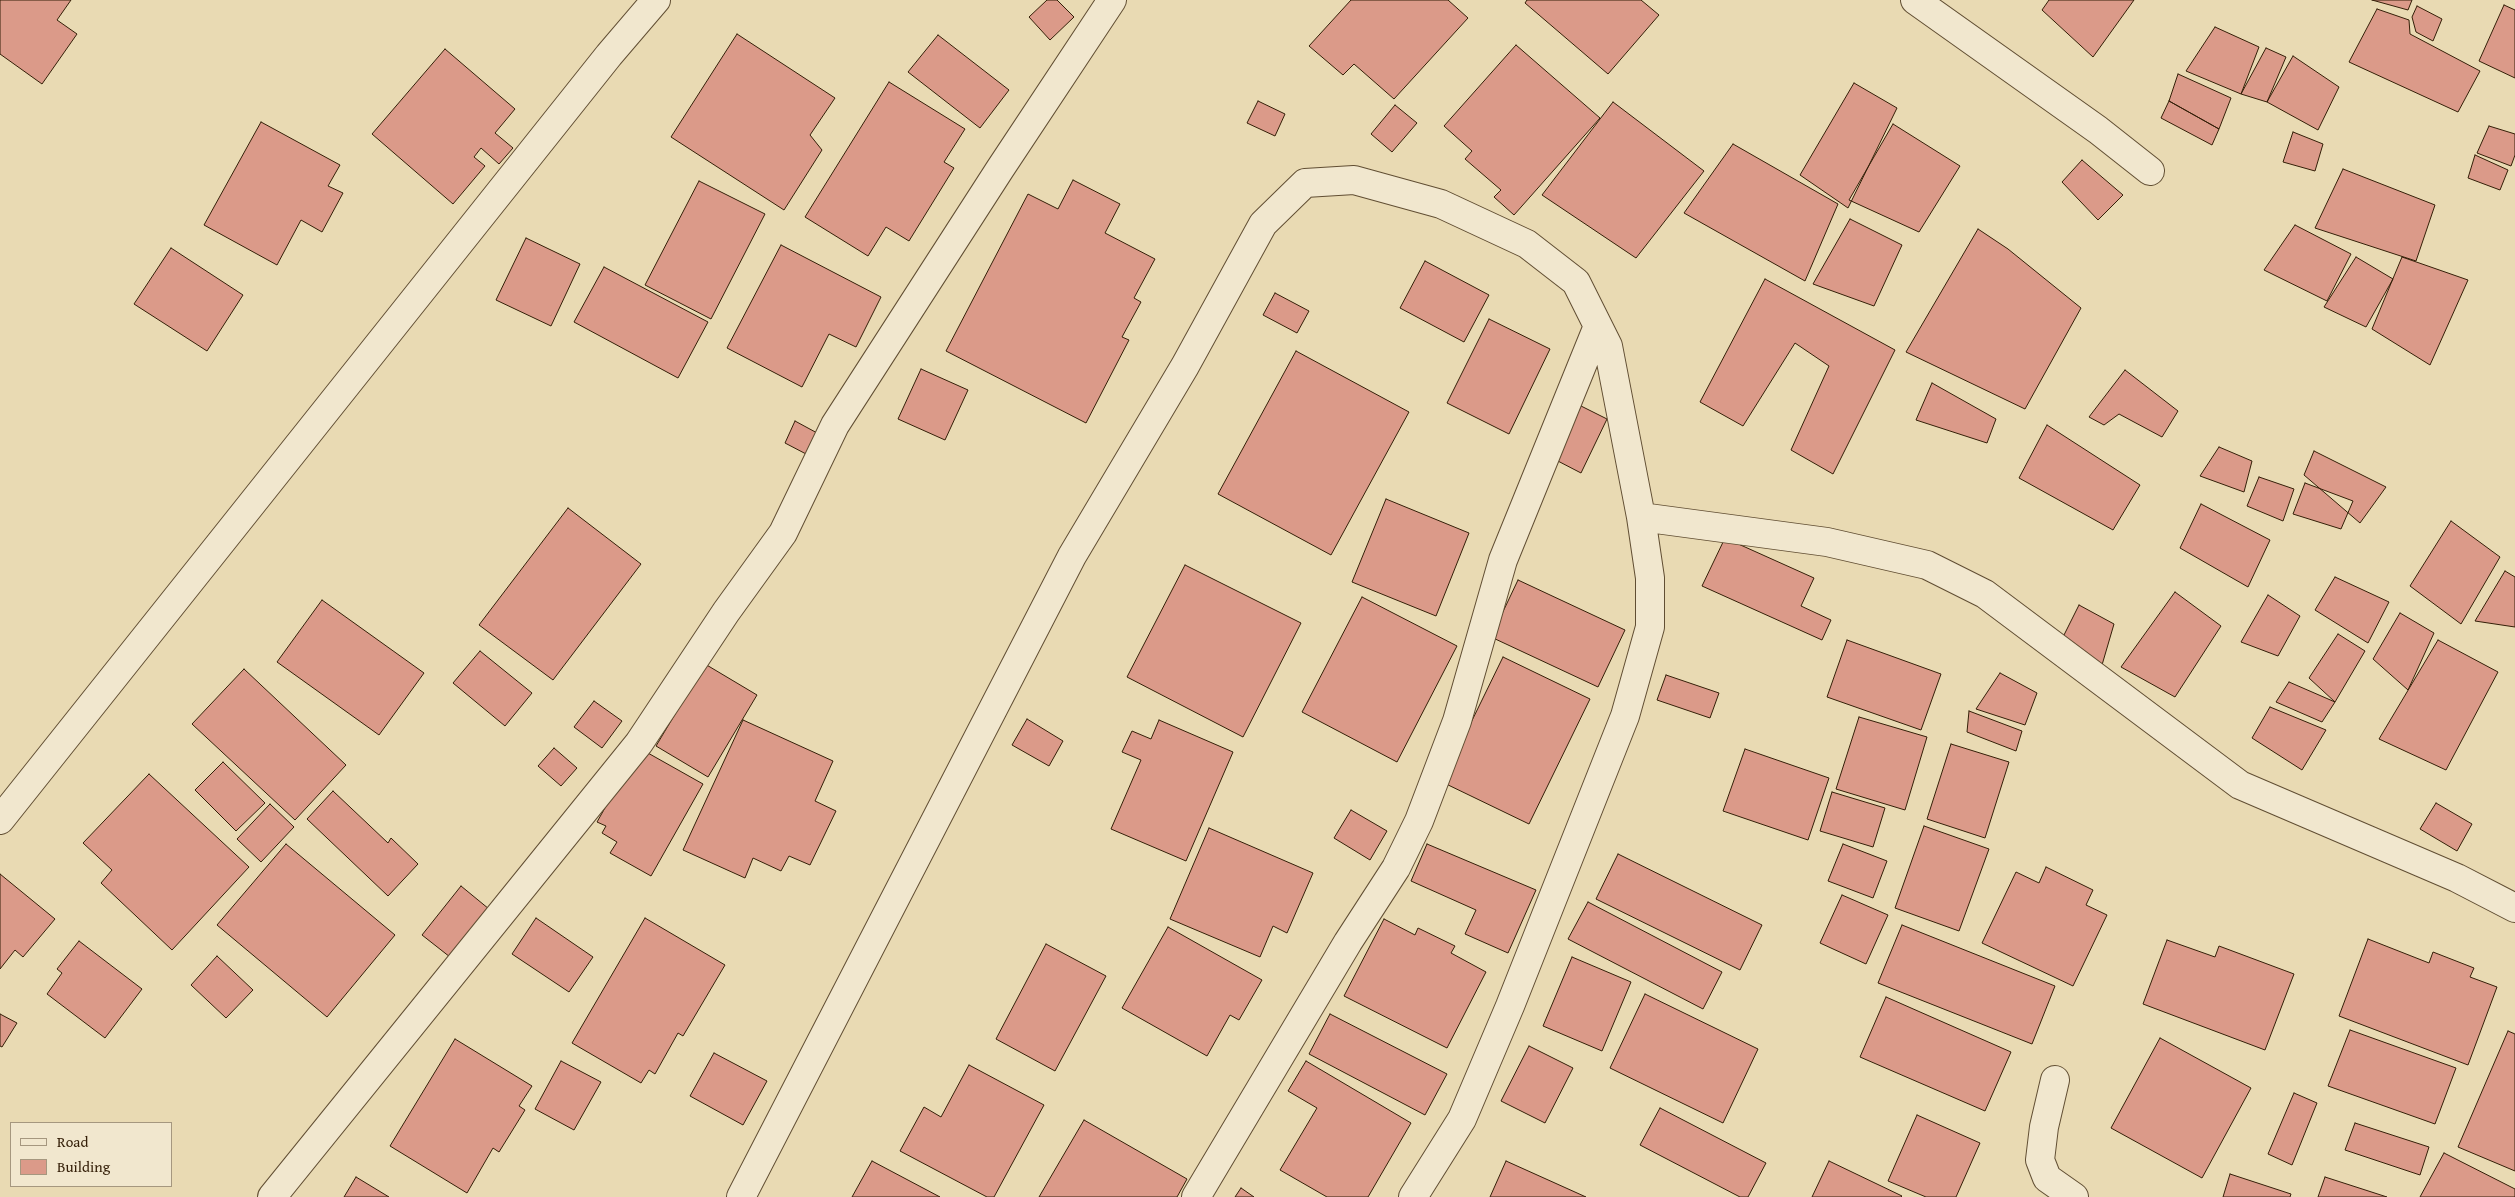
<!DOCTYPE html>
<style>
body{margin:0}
#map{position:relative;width:2515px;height:1197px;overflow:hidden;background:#e9dab3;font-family:"Gentium Book Plus",serif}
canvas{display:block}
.legend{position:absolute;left:10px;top:1122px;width:162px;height:65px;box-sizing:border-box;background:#f1e7ce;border:1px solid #a5977f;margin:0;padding:6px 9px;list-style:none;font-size:15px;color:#341f08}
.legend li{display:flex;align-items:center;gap:10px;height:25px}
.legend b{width:25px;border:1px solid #a5977f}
</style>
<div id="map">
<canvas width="2515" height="1197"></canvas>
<ul class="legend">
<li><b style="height:6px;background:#f1e7ce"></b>Road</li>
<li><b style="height:14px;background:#db9a89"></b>Building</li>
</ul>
</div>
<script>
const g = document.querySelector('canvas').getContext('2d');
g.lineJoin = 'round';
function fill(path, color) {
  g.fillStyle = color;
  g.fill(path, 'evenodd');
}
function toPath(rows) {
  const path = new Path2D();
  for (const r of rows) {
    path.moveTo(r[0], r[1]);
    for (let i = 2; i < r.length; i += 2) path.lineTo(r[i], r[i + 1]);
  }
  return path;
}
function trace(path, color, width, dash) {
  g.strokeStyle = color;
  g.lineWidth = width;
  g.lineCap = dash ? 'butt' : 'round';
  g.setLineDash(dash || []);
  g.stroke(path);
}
const building = toPath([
 [0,0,71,0,57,20,77,34,42,84,0,54,0,0],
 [1047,0,1057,0,1074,17,1050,40,1029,17,1047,0],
 [1351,0,1448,0,1468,18,1394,99,1354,64,1343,75,1309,46,1351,0],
 [1527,0,1641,0,1659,15,1608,74,1525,3,1527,0],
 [2049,0,2134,0,2093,57,2042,10,2049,0],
 [2372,0,2412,0,2408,10,2372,0],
 [2504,5,2515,10,2515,78,2479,61,2504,5],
 [2417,6,2442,19,2433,41,2416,32,2412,17,2417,6],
 [2377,9,2409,20,2410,34,2480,71,2458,112,2349,62,2377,9],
 [2215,27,2259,47,2241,94,2186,71,2215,27],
 [737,34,835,98,810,135,822,150,784,210,671,137,737,34],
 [938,35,1009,90,980,128,908,72,938,35],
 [1516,45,1600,118,1514,215,1494,197,1501,190,1465,159,1472,151,1444,126,1516,45],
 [2266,48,2286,57,2267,102,2241,94,2266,48],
 [445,49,515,109,495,133,513,148,499,164,481,148,474,157,485,166,453,204,372,134,445,49],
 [2293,56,2339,87,2318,130,2267,102,2293,56],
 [2178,74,2231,98,2219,129,2169,101,2178,74],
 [889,82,965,129,944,162,954,168,909,241,886,227,868,256,805,217,889,82],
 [1854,83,1897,108,1848,208,1800,175,1854,83],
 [1258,101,1285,114,1275,136,1247,123,1258,101],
 [2169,101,2219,129,2212,145,2161,118,2169,101],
 [1613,102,1704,171,1636,258,1542,195,1613,102],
 [1395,105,1417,123,1392,152,1371,134,1395,105],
 [261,122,340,165,328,186,343,193,322,232,301,220,277,265,204,225,261,122],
 [1893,124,1960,166,1919,232,1849,200,1893,124],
 [2489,126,2515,134,2515,155,2511,166,2477,153,2489,126],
 [2293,132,2323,144,2315,171,2283,162,2293,132],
 [1733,144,1838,204,1805,281,1684,213,1733,144],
 [2475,155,2508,170,2500,190,2468,178,2475,155],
 [2082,160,2123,195,2098,220,2062,182,2082,160],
 [2343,169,2435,205,2416,261,2315,228,2343,169],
 [1073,180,1120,204,1105,233,1155,259,1134,298,1141,302,1122,337,1129,340,1086,423,946,351,1028,194,1058,209,1073,180],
 [699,181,765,214,711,319,645,285,699,181],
 [1850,219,1902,245,1874,306,1813,284,1850,219],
 [2295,225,2351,254,2327,301,2264,270,2295,225],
 [1978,229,2008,249,2081,308,2025,409,1906,352,1978,229],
 [526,238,580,264,551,326,496,300,526,238],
 [781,245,881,297,856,347,829,334,802,387,727,348,781,245],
 [171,248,243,295,207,351,134,304,171,248],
 [2356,257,2393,279,2366,327,2324,307,2356,257],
 [2402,257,2468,280,2430,365,2372,329,2402,257],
 [1425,261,1489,295,1464,342,1400,308,1425,261],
 [604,267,708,322,678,378,574,322,604,267],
 [1765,279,1895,350,1833,474,1791,450,1829,366,1795,343,1743,426,1700,402,1765,279],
 [1275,293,1309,311,1297,333,1263,315,1275,293],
 [1489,319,1550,349,1509,434,1447,403,1489,319],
 [1296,351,1409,412,1331,555,1218,494,1296,351],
 [921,369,968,390,945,440,898,419,921,369],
 [2125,370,2178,411,2162,437,2119,414,2104,425,2089,417,2125,370],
 [1932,383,1996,419,1987,443,1916,420,1932,383],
 [1581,406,1607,419,1581,473,1554,459,1581,406],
 [795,421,819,434,808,455,785,443,795,421],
 [2047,425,2140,485,2113,530,2019,478,2047,425],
 [2219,447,2252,461,2244,492,2200,476,2219,447],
 [2314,451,2386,487,2360,523,2304,475,2314,451],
 [2259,477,2294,489,2283,521,2247,506,2259,477],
 [2305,483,2353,501,2341,529,2293,514,2305,483],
 [1386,499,1469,533,1436,616,1352,582,1386,499],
 [2201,504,2270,540,2248,587,2180,548,2201,504],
 [568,508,641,564,553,680,479,625,568,508],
 [2451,521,2500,557,2461,624,2410,586,2451,521],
 [1725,538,1814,578,1801,606,1831,620,1822,640,1702,586,1725,538],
 [1185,565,1301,623,1243,737,1127,677,1185,565],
 [2505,571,2515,577,2515,627,2475,621,2505,571],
 [2335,577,2389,602,2368,643,2315,610,2335,577],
 [1518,580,1625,630,1598,687,1491,637,1518,580],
 [2175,592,2221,626,2175,697,2121,667,2175,592],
 [2268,595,2300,616,2278,656,2241,642,2268,595],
 [1362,597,1457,646,1397,762,1302,712,1362,597],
 [322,600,424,673,379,735,277,662,322,600],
 [2079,605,2114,624,2102,665,2057,649,2079,605],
 [2400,613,2434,633,2408,690,2373,659,2400,613],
 [2338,634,2365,651,2335,702,2309,678,2338,634],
 [1847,640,1941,674,1921,730,1827,697,1847,640],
 [2438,640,2498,672,2446,770,2379,739,2438,640],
 [480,651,532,693,505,726,453,683,480,651],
 [1503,657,1590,699,1529,824,1442,782,1503,657],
 [705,664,757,695,708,777,656,746,705,664],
 [244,669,346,765,295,820,192,724,244,669],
 [2000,673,2037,693,2025,725,1976,709,2000,673],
 [1666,675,1719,693,1710,718,1657,700,1666,675],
 [2289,682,2335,702,2322,722,2276,702,2289,682],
 [594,701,622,721,602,748,574,727,594,701],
 [2270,707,2326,730,2302,770,2252,738,2270,707],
 [1969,711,2022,731,2016,751,1967,732,1969,711],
 [1859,717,1927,737,1905,810,1836,789,1859,717],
 [1027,719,1063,741,1049,766,1012,745,1027,719],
 [743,720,833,761,815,801,836,811,810,865,789,856,781,871,753,858,745,878,683,850,743,720],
 [1159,720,1233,752,1186,861,1111,829,1141,760,1122,752,1132,731,1151,739,1159,720],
 [1951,744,2009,762,1985,838,1927,819,1951,744],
 [554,748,577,768,561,786,538,766,554,748],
 [639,748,703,784,651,876,610,853,617,842,602,833,606,826,597,822,639,748],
 [1745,749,1829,778,1808,840,1723,811,1745,749],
 [223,762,265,803,236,831,195,790,223,762],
 [149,774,249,867,172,950,101,883,112,870,83,843,149,774],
 [333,791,388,843,391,838,418,864,388,896,307,819,333,791],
 [1832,792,1885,808,1873,847,1820,831,1832,792],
 [2436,803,2472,824,2457,851,2420,829,2436,803],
 [270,804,294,827,261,862,237,839,270,804],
 [1351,810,1387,831,1370,860,1334,838,1351,810],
 [1924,826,1989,849,1959,931,1895,908,1924,826],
 [1209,828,1313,873,1287,933,1273,926,1260,957,1170,919,1209,828],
 [286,844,395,935,327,1017,217,925,286,844],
 [1427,844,1536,890,1508,953,1465,934,1476,910,1411,881,1427,844],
 [1843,844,1887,861,1873,898,1828,881,1843,844],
 [1618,854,1762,925,1740,970,1596,899,1618,854],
 [2046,867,2093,890,2086,905,2107,915,2073,986,1982,943,2016,872,2039,883,2046,867],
 [0,874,55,919,23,957,15,950,0,969,0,874],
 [461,886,489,909,450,957,422,935,461,886],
 [1842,895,1888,915,1866,964,1820,943,1842,895],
 [1588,902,1722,972,1703,1009,1568,939,1588,902],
 [536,918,593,957,569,992,512,954,536,918],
 [645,918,725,965,683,1036,678,1033,655,1074,649,1070,641,1083,572,1043,645,918],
 [1384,919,1415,935,1418,928,1455,946,1451,953,1486,972,1447,1048,1344,996,1384,919],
 [1902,925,2055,986,2032,1044,1878,983,1902,925],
 [1168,927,1262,980,1239,1020,1230,1015,1207,1056,1122,1008,1168,927],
 [2368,939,2429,963,2433,952,2474,968,2470,977,2497,987,2468,1065,2339,1016,2368,939],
 [2167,940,2215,957,2219,946,2294,974,2265,1050,2143,1004,2167,940],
 [79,941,142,989,105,1038,47,994,62,973,57,969,79,941],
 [1046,944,1106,976,1055,1071,996,1039,1046,944],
 [217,956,253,990,226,1018,191,985,217,956],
 [1572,957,1631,982,1602,1051,1543,1026,1572,957],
 [1645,994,1758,1049,1723,1123,1610,1068,1645,994],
 [1886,997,2011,1052,1985,1111,1860,1057,1886,997],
 [0,1014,17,1023,2,1047,0,1046,0,1014],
 [1330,1014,1447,1074,1425,1115,1309,1054,1330,1014],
 [2350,1030,2456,1068,2435,1124,2328,1086,2350,1030],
 [2508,1031,2515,1034,2515,1171,2458,1147,2508,1031],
 [2160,1038,2251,1088,2202,1178,2111,1128,2160,1038],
 [455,1039,532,1086,519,1106,525,1110,499,1152,493,1148,467,1193,390,1146,455,1039],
 [1529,1046,1573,1068,1545,1123,1501,1101,1529,1046],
 [714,1053,767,1081,743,1125,690,1096,714,1053],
 [561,1061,601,1082,574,1130,535,1109,561,1061],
 [1306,1061,1411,1123,1368,1197,1327,1197,1280,1170,1317,1108,1288,1091,1306,1061],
 [969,1065,1044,1105,994,1197,987,1197,900,1151,924,1107,941,1117,969,1065],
 [2294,1093,2317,1103,2292,1165,2268,1154,2294,1093],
 [1660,1108,1766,1163,1748,1197,1740,1197,1640,1145,1660,1108],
 [1917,1115,1980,1143,1956,1197,1926,1197,1888,1181,1917,1115],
 [1084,1120,1187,1179,1177,1197,1039,1197,1084,1120],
 [2355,1123,2429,1147,2420,1175,2345,1150,2355,1123],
 [2444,1153,2515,1189,2515,1197,2420,1197,2444,1153],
 [872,1161,940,1197,852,1197,872,1161],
 [1506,1161,1586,1197,1490,1197,1506,1161],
 [1829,1161,1902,1196,1901,1197,1812,1197,1829,1161],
 [2230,1174,2291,1194,2290,1197,2223,1197,2230,1174],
 [356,1177,389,1197,344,1197,356,1177],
 [2325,1177,2387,1197,2318,1197,2325,1177],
 [1241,1188,1254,1197,1235,1197,1241,1188]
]);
const minor = toPath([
 [1915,0,2098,130,2150,171],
 [1641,517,1827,542,1927,565,1985,594,2240,785,2457,878,2515,908],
 [0,820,609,55,656,0],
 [2055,1080,2044,1127,2040,1160,2047,1178,2074,1197],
 [272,1197,639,743,726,612,783,533,835,425,1000,169,1112,0],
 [741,1197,1072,556,1185,366,1263,224,1305,183,1354,180,1441,204,1527,244,1576,282,1608,346,1641,517,1650,578,1650,627,1625,716,1510,1006,1462,1119,1413,1197],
 [1196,1197,1348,942,1396,868,1419,821,1457,721,1503,560,1598,326]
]);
fill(building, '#db9a89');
trace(building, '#341f08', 1);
trace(minor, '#614e33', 30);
trace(minor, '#f1e7ce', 28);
</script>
